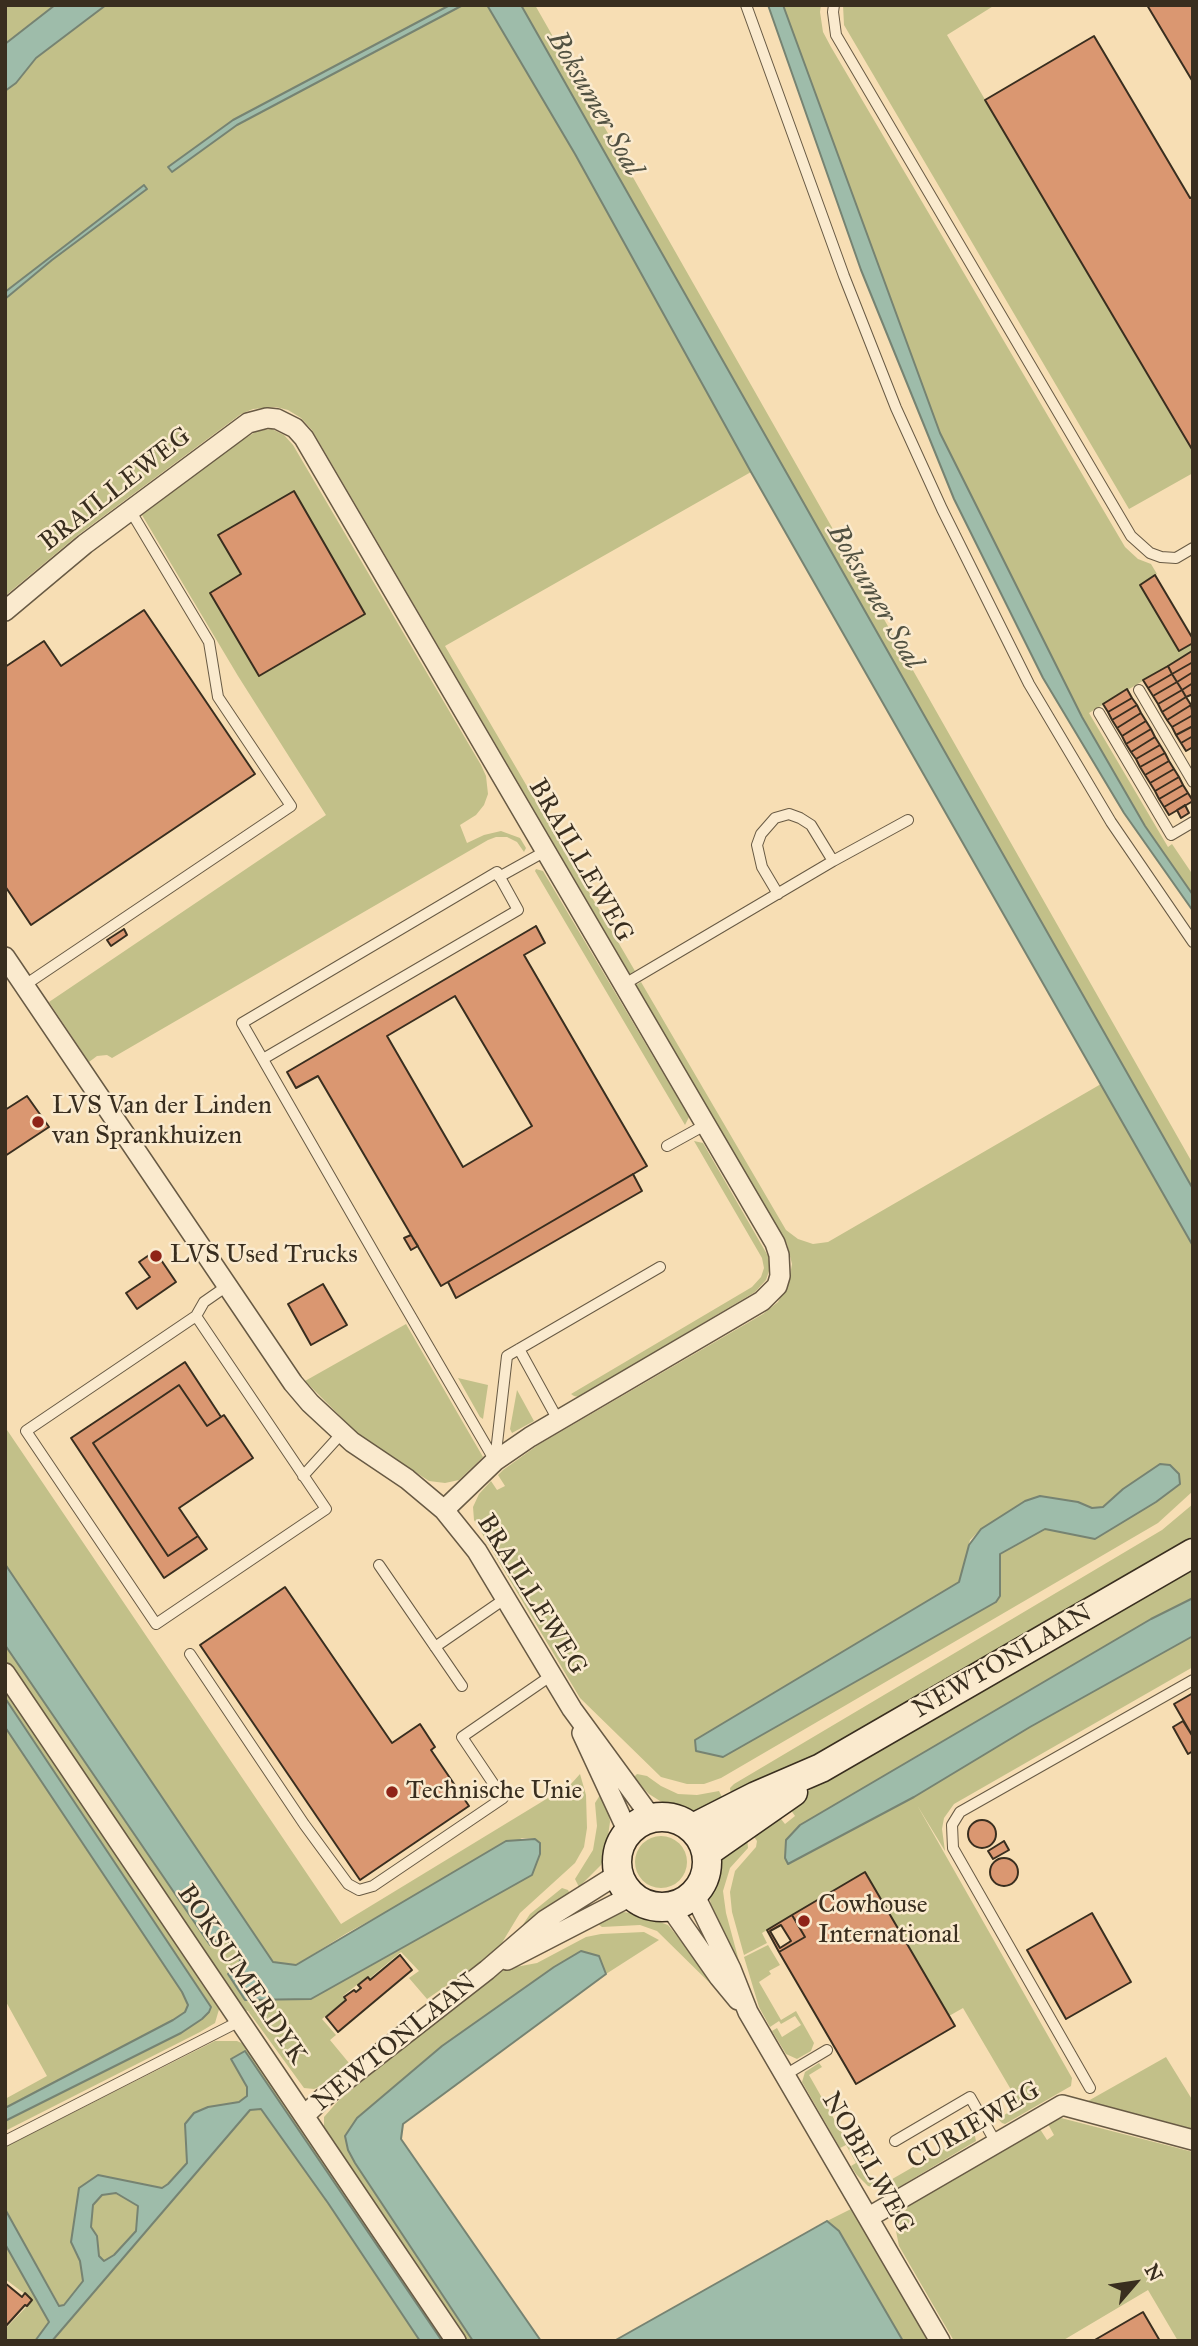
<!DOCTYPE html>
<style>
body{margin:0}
#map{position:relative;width:1198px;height:2346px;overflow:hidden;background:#f7deb4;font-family:"IM FELL Great Primer",serif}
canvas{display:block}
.frame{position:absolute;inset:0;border:7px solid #392e1f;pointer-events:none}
.north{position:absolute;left:1100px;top:2248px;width:70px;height:70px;-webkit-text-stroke:5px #faeace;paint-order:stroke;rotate:61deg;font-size:19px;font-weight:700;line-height:28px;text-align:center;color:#392e1f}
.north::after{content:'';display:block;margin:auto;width:24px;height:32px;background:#392e1f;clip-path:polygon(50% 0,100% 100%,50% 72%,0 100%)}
</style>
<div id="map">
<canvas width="1198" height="2346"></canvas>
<div class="frame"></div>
<div class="north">N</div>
</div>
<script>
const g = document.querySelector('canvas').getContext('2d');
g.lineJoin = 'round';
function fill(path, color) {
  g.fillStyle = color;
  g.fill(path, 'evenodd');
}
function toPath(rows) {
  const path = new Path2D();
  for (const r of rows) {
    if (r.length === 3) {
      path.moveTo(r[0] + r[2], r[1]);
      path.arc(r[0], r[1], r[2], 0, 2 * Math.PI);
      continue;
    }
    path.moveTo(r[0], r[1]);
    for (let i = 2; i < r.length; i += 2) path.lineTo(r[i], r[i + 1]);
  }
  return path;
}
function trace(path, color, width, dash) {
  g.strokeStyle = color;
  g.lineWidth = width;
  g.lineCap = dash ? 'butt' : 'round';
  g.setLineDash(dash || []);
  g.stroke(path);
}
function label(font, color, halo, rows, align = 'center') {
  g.font = font + ' "IM FELL Great Primer",serif';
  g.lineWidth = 5;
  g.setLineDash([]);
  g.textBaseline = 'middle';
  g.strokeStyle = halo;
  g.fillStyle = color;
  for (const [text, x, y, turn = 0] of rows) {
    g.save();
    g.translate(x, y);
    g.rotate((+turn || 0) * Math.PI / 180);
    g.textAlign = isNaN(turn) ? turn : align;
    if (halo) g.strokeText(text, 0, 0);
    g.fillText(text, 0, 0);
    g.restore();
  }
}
const green = toPath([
 [9,5,55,5,5,44,5,8],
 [106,5,450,5,233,120,169,167,237,125,463,5,487,5,575,154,751,472,445,646,635,971,630,974,312,430,301,418,288,410,276,407,253,409,241,414,78,535,5,596,5,299,144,185,5,292,5,91,16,83,36,58],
 [521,5,535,5,792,457,1193,1164,1193,1189],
 [783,5,821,5,820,12,823,32,831,47,1125,547,1138,559,1151,564,1157,574,1140,585,1179,651,1193,643,1193,651,1089,713,1168,847,1172,844,1193,875,1193,895,1145,826,1082,717,940,433],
 [843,5,995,5,947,35,1193,453,1193,473,1129,509,844,25],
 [272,429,284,435,293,445,481,765,486,776,488,794,484,805,476,815,460,825,467,843,484,835,501,831,520,838,526,848,524,852,517,842,507,837,496,837,488,840,112,1058,107,1055,97,1056,89,1062,49,1002,326,815,238,676,142,515,241,441,257,431],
 [536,869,543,871,689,1117,685,1125,535,871],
 [641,982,786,1230,798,1239,813,1244,828,1242,1101,1084,1193,1246,1193,1491,1158,1523,721,1778,704,1784,687,1784,661,1777,580,1698,474,1520,473,1507,479,1494,491,1481,497,1490,505,1486,498,1475,503,1470,538,1445,763,1314,778,1302,789,1281,792,1264,787,1244,636,985],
 [1179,1484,1156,1502,1096,1538,1045,1529,1000,1554,998,1570,696,1751,695,1740,959,1582,970,1540,981,1529,1025,1501,1040,1496,1078,1502,1092,1508,1103,1507,1123,1489],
 [694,1141,703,1143,768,1256,770,1268,766,1280,755,1292,579,1397,574,1396,571,1394,752,1287,761,1277,764,1268,762,1258],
 [406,1324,483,1457,459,1480,445,1483,429,1481,358,1434,305,1381],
 [458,1378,488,1385,483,1419,480,1417],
 [517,1390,534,1421,512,1433,510,1429],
 [5,1427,341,1924,571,1784,580,1774,586,1795,587,1828,584,1847,575,1863,520,1913,497,1951,427,1999,409,1978,419,1971,401,1952,370,1978,368,1976,343,1996,345,2000,322,2019,336,2035,330,2040,349,2063,324,2085,314,2089,304,2088,248,2011,239,2009,5,1662,5,1645,210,1945,221,1939,228,1941,236,1947,241,1958,238,1966,245,1999,540,1843,535,1839,522,1838,347,1933,296,1965,273,1962,5,1564],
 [1193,1504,1193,1537,1191,1538,774,1782,731,1796,730,1788,734,1784,1162,1530],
 [1193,1564,1193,1598,1151,1619,800,1825,786,1841,859,1826,914,1797,1030,1727,1193,1636,1193,1667,954,1804,944,1818,942,1829,945,1851,917,1805,1072,2078,1071,2086,1005,2124,1002,2123,998,2119,1020,2105,963,2008,949,2016,865,1872,762,1933,767,1943,744,1955,732,1912,730,1892,735,1871,756,1847,757,1841,752,1834,777,1814,785,1824,795,1816,788,1806,825,1779],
 [5,1686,220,2006,215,2023,200,2032,5,2131,5,2121,181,2033,202,2019,209,2012,211,2007,5,1698],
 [5,1727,182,1992,188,2005,185,2012,173,2020,5,2108,5,2099,47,2076,5,2000],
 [637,1774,647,1776,661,1786,678,1794,697,1795,719,1791,725,1803,702,1812,683,1810,660,1801,649,1794,633,1778],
 [600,1795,609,1811,610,1822,606,1850,601,1865,579,1887,575,1879,593,1850,597,1826,595,1803],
 [661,1862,26],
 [747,1838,748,1848,730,1868,723,1891,726,1913,743,1976,711,1907,710,1899,722,1860,727,1853],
 [562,1888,568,1890,570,1894,520,1929,530,1914],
 [623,1912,638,1914,668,1925,721,1989,719,1992,657,1931,640,1925,602,1927,598,1924,609,1914],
 [644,1932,659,1940,606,1974,599,1956,554,1967,442,2046,357,2118,345,2136,355,2163,473,2341,464,2341,324,2130,324,2117,339,2100,463,2000,505,1969,537,1963,586,1937,601,1934],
 [768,1945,780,1965,769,1971,771,1974,759,1982,781,2020,796,2011,814,2043,811,2051,797,2059,786,2054,772,2031,777,2028,782,2037,801,2025,795,2016,781,2024,779,2021,770,2027,759,2007,744,1957],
 [215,2041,237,2041,246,2045,448,2341,442,2341,245,2052,231,2059,247,2087,248,2096,239,2102,208,2107,185,2124,187,2163,168,2184,162,2188,98,2176,71,2242,80,2261,83,2281,64,2305,60,2306,5,2209,5,2147],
 [1166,2057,1193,2101,1193,2129,1088,2101],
 [819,2063,822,2067,809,2075,863,2170,871,2177,887,2182,974,2132,976,2141,899,2187,884,2190,868,2186,856,2174,851,2166,856,2163,846,2145,840,2148,802,2082,805,2072],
 [261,2109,328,2203,420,2341,52,2341,250,2110],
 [1061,2118,1193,2152,1193,2341,1178,2341,1148,2290,1062,2341,954,2341,899,2246,896,2231,900,2216,910,2205,1040,2129,1047,2140,1054,2135,1048,2124],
 [116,2193,138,2206,136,2231,114,2255,104,2261,99,2256,97,2236,91,2227,93,2205,102,2195],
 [851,2209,928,2341,903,2341,839,2232,827,2221],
 [5,2244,49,2322,35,2341,5,2341,5,2329,33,2300,5,2279]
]);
const water = toPath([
 [55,5,106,5,36,58,16,83,5,91,5,44,55,5],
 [450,5,463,5,237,125,172,172,168,167,233,120,450,5],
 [487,5,521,5,1193,1189,1193,1246,751,472,575,154,487,5],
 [768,5,783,5,940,433,1082,717,1145,826,1193,895,1193,911,1124,813,1043,678,954,499,861,270,768,5],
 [144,185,147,189,52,260,5,299,5,292,144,185],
 [1160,1464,1170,1465,1179,1474,1180,1484,1156,1502,1095,1539,1045,1529,1000,1554,1000,1596,996,1602,723,1757,696,1751,695,1740,959,1582,969,1545,981,1529,1025,1501,1040,1496,1078,1502,1092,1508,1103,1507,1123,1489,1160,1464],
 [5,1564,273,1962,296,1965,506,1841,535,1839,540,1843,540,1854,532,1875,311,1999,245,2000,228,1974,238,1966,241,1958,236,1947,228,1941,221,1939,210,1945,5,1645,5,1564],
 [1193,1598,1193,1636,1030,1727,914,1797,788,1864,785,1858,786,1840,800,1825,1151,1619,1193,1598],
 [5,1698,211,2007,209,2012,202,2019,181,2033,5,2121,5,2108,173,2020,185,2012,188,2005,182,1992,5,1727,5,1698],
 [581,1951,599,1956,606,1974,403,2124,401,2139,541,2341,473,2341,355,2163,348,2150,345,2136,357,2118,442,2046,554,1967,581,1951],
 [245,2051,442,2341,420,2341,328,2203,261,2109,250,2110,52,2341,35,2341,49,2322,5,2244,5,2209,59,2306,64,2305,83,2281,80,2261,71,2242,79,2188,98,2175,162,2188,168,2184,187,2163,185,2124,194,2113,208,2107,239,2102,247,2096,247,2087,231,2059,245,2051],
 [116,2193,138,2206,136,2231,114,2255,104,2261,99,2256,97,2236,91,2227,93,2205,102,2195,116,2193],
 [827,2221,839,2231,903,2341,614,2341,827,2221]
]);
const building = toPath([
 [1147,5,1193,5,1193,82,1147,5],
 [1094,36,1190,198,1193,197,1193,451,985,100,1094,36],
 [294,491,365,614,259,676,210,593,241,574,218,535,294,491],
 [1155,575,1193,639,1193,643,1179,651,1140,585,1155,575],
 [144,610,255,774,31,925,5,886,5,667,44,641,61,666,144,610],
 [1192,651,1193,662,1172,674,1168,666,1192,651],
 [1193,662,1193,672,1177,682,1172,674,1193,662],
 [1168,666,1172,674,1148,688,1143,680,1168,666],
 [1193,672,1193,683,1182,690,1177,682,1193,672],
 [1172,674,1177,682,1153,696,1148,688,1172,674],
 [1177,682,1182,690,1158,704,1153,696,1177,682],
 [1193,683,1193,694,1186,697,1182,690,1193,683],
 [1127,689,1132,698,1108,712,1103,704,1127,689],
 [1182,690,1186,697,1162,712,1158,704,1182,690],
 [1186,697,1191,705,1167,720,1162,712,1186,697],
 [1132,698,1137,705,1112,720,1108,712,1132,698],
 [1137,705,1141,713,1117,728,1112,720,1137,705],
 [1191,705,1193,715,1172,727,1167,720,1191,705],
 [1141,713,1146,721,1122,736,1117,728,1141,713],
 [1193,715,1193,726,1176,735,1172,727,1193,715],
 [1146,721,1151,729,1126,744,1122,736,1146,721],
 [1193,726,1193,736,1181,743,1176,735,1193,726],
 [1151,729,1155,737,1131,752,1126,744,1151,729],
 [1193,736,1193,747,1186,751,1181,743,1193,736],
 [1155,737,1160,745,1136,759,1131,752,1155,737],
 [1160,745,1165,753,1140,767,1136,759,1160,745],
 [1165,753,1169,761,1145,775,1140,767,1165,753],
 [1169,761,1174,769,1150,783,1145,775,1169,761],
 [1174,769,1179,777,1155,791,1150,783,1174,769],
 [1179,777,1183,785,1159,799,1155,791,1179,777],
 [1183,785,1188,793,1164,807,1159,799,1183,785],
 [1188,793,1193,801,1169,815,1164,807,1188,793],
 [1185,805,1189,813,1181,818,1177,810,1185,805],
 [536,926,545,943,524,955,647,1166,441,1286,318,1076,296,1088,287,1072,536,926],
 [455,996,532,1126,463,1167,387,1036,455,996],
 [124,929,127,935,111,946,107,940,124,929],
 [27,1096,49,1127,5,1156,5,1110,27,1096],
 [633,1174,642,1191,456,1298,448,1282,633,1174],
 [411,1235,418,1246,411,1250,404,1238,411,1235],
 [155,1251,176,1282,137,1309,126,1293,150,1277,139,1262,155,1251],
 [323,1284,347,1325,311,1345,288,1304,323,1284],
 [185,1362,221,1417,207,1426,179,1385,93,1443,168,1556,198,1536,207,1549,164,1578,71,1438,185,1362],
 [179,1385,207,1426,224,1415,253,1458,179,1508,198,1536,168,1556,93,1443,179,1385],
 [285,1587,392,1743,420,1724,435,1747,431,1750,469,1806,360,1880,200,1645,285,1587],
 [1193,1693,1193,1737,1174,1704,1193,1693],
 [1183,1721,1193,1737,1193,1751,1188,1754,1173,1727,1183,1721],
 [982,1834,14],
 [1004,1841,1009,1850,993,1859,988,1851,1004,1841],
 [1004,1872,14],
 [865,1872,955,2026,856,2084,779,1952,805,1937,792,1915,865,1872],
 [1092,1913,1131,1982,1066,2019,1027,1950,1092,1913],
 [792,1915,805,1937,779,1952,767,1930,792,1915],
 [781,1925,791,1941,780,1948,770,1931,781,1925],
 [400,1955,412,1970,338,2032,326,2017,346,2000,344,1997,354,1990,356,1992,361,1988,358,1985,368,1977,370,1980,400,1955],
 [5,2283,22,2297,25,2293,32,2300,27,2306,25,2305,5,2327,5,2283],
 [1143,2312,1160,2341,1093,2341,1143,2312]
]);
const lane = toPath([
 [746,5,844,276,896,408,942,509,1029,684,1111,822,1193,942],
 [834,5,833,12,836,35,1131,536,1150,553,1161,557,1176,558,1193,548],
 [1139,690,1193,782],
 [1099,713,1171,835,1193,822],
 [499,877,544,852],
 [778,894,762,867,757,845,761,834,775,818,789,814,800,818,811,825,833,861],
 [25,985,291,806,218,697,209,642,130,510],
 [623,985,833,861,908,820],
 [263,1059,518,910,497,872,242,1023,385,1272,495,1461],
 [667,1146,705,1125],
 [196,1316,326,1509,156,1624,26,1431,196,1316,204,1302,227,1286],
 [519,1349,558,1420],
 [495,1461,507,1356,660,1267],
 [303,1476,342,1433],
 [379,1565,462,1686],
 [435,1647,506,1598],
 [190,1654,304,1824,348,1884,359,1890,373,1886,503,1798,462,1737,552,1675],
 [785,2075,827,2050],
 [1090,2088,953,1848,952,1825,960,1812,1193,1680],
 [5,2141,240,2021],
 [895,2141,970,2097,996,2143]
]);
const street = toPath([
 [5,611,85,544,248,423,267,418,277,419,295,428,304,438,775,1243,779,1255,780,1276,777,1286,762,1301,530,1437,495,1461,444,1510],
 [5,957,293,1383,310,1403,352,1442,407,1479,444,1510,477,1551,572,1709,651,1817],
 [5,1673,456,2341],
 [582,1733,628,1832],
 [694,1894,731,1969,748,2012,940,2341],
 [670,1907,719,1977,738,2000],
 [507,1960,631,1896],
 [304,2116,323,2098,487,1970,545,1920,618,1874],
 [869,2217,1062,2105,1193,2140]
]);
const secondary = toPath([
 [662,1862,45],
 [693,1828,756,1796,821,1768,1193,1553],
 [707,1852,793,1792]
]);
const markers = [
 [38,1122,7,"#8f2418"],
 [156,1256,7,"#8f2418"],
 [392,1792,7,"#8f2418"],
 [804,1921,7,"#8f2418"]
];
const streetNames = [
 ["BRAILLEWEG",116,490,-38],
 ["BRAILLEWEG",580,861,60],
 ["BRAILLEWEG",531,1595,58],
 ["NEWTONLAAN",1003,1662,-30],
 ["BOKSUMERDYK",241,1975,56],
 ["NEWTONLAAN",395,2043,-39],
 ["CURIEWEG",974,2126,-30],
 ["NOBELWEG",867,2163,60]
];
const poiNames = [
 ["LVS Van der Linden",52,1107],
 ["van Sprankhuizen",52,1137],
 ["LVS Used Trucks",170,1256],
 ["Technische Unie",406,1792],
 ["Cowhouse",818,1906],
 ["International",818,1936]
];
const waterNames = [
 ["Boksumer Soal",594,104,60],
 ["Boksumer Soal",874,597,60]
];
fill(green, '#c2c089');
fill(water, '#9ebcaa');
trace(water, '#768372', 2);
fill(building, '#da9771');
trace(building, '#392e1f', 2);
trace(lane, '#685a44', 12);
trace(street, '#685a44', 22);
trace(secondary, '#392e1f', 31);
trace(lane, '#faeace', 10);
trace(street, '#faeace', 19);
trace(secondary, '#faeace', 28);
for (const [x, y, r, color] of markers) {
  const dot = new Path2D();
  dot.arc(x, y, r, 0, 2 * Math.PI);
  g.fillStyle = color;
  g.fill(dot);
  trace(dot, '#faeace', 2.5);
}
label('26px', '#392e1f', '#faeace', streetNames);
label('26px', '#392e1f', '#faeace', poiNames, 'left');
label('italic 28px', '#525242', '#faeace', waterNames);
</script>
